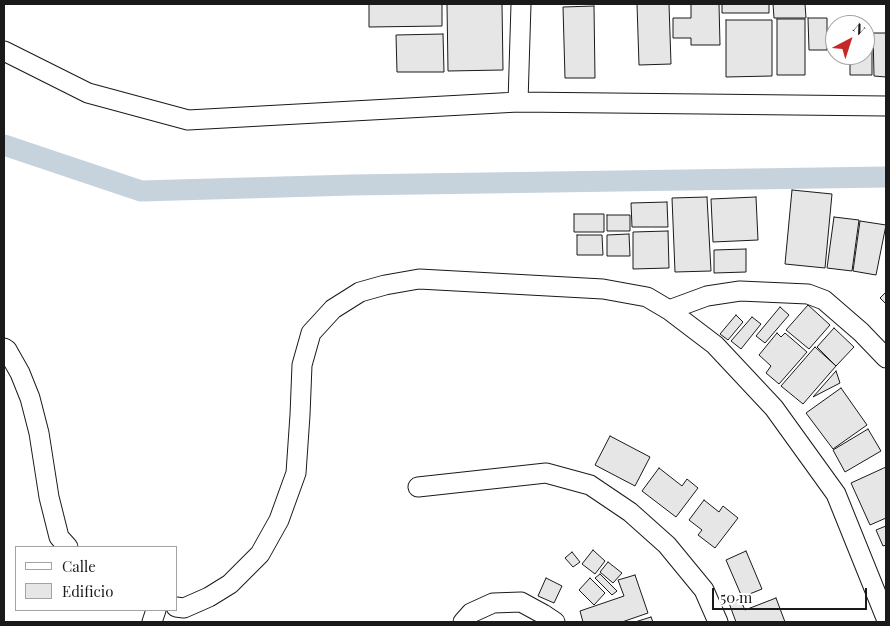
<!DOCTYPE html>
<style>
body{margin:0}
#map{position:relative;width:890px;height:626px;overflow:hidden;background:#fff;font-family:"Playfair Display",serif}
canvas{display:block}
.frame{position:absolute;inset:0;border:5px solid #1a1a1a;pointer-events:none}
.legend{position:absolute;left:15px;top:546px;width:162px;height:65px;box-sizing:border-box;background:#fff;border:1px solid #a3a3a3;margin:0;padding:6px 9px;list-style:none;font-size:15px;color:#1a1a1a}
.legend li{display:flex;align-items:center;gap:10px;height:25px}
.legend b{width:25px;border:1px solid #a3a3a3}
.north{position:absolute;left:825px;top:15px;width:50px;height:50px;box-sizing:border-box;background:#fff;border:1px solid #a3a3a3;border-radius:50%;rotate:40deg;font-size:14px;font-weight:700;line-height:20px;text-align:center;color:#1a1a1a}
.north::after{content:'';display:block;margin:auto;width:18px;height:22px;background:#c62828;clip-path:polygon(50% 0,100% 100%,50% 72%,0 100%)}
.scale{position:absolute;left:712px;top:588px;width:155px;height:22px;box-sizing:border-box;border:2px solid #1a1a1a;border-top:0;padding-left:6px;font-size:15px;line-height:18px;white-space:nowrap;color:#1a1a1a;-webkit-text-stroke:4px #fff;paint-order:stroke}
</style>
<div id="map">
<canvas width="890" height="626"></canvas>
<div class="frame"></div>
<ul class="legend">
<li><b style="height:6px;background:#fff"></b>Calle</li>
<li><b style="height:14px;background:#e6e6e6"></b>Edificio</li>
</ul>
<div class="north">N</div>
<div class="scale">50 m</div>
</div>
<script>
const g = document.querySelector('canvas').getContext('2d');
g.lineJoin = 'round';
function toPath(rows) {
  const path = new Path2D();
  for (const r of rows) {
    path.moveTo(r[0], r[1]);
    for (let i = 2; i < r.length; i += 2) path.lineTo(r[i], r[i + 1]);
  }
  return path;
}
function trace(path, color, width, dash) {
  g.strokeStyle = color;
  g.lineWidth = width;
  g.lineCap = dash ? 'butt' : 'round';
  g.setLineDash(dash || []);
  g.stroke(path);
}
function fill(path, color) {
  g.fillStyle = color;
  g.fill(path, 'evenodd');
}
const canal = toPath([
 [4,145,141,191,352,185,886,177]
]);
const building = toPath([
 [369,4,442,4,442,26,369,27,369,4],
 [447,4,502,4,503,70,448,71,447,4],
 [637,4,669,4,671,64,639,65,637,4],
 [691,4,719,4,720,45,691,45,691,38,673,38,673,18,691,18,691,4],
 [722,4,769,4,769,13,722,13,722,4],
 [773,4,805,4,806,18,774,18,773,4],
 [594,6,595,78,565,78,563,7,594,6],
 [808,18,827,18,827,50,809,50,808,18],
 [777,19,805,19,805,75,777,75,777,19],
 [726,20,772,20,772,76,726,77,726,20],
 [873,33,886,33,886,77,874,76,873,33],
 [443,34,444,72,397,72,396,35,443,34],
 [865,46,872,46,872,75,850,75,850,55,865,55,865,46],
 [792,190,832,194,825,268,785,264,792,190],
 [707,197,711,271,675,272,672,198,707,197],
 [756,197,758,240,713,242,711,199,756,197],
 [667,202,668,227,632,227,631,203,667,202],
 [574,214,604,214,604,232,574,232,574,214],
 [607,215,630,215,630,231,607,231,607,215],
 [834,217,859,220,852,271,827,268,834,217],
 [860,221,886,225,876,275,853,271,860,221],
 [668,231,669,268,633,269,633,232,668,231],
 [629,234,630,256,607,256,607,235,629,234],
 [577,235,602,235,603,255,577,255,577,235],
 [746,249,746,272,714,273,714,250,746,249],
 [886,292,886,304,880,298,886,292],
 [808,305,830,325,809,349,786,330,808,305],
 [780,307,789,315,765,343,756,336,780,307],
 [736,315,743,322,728,340,720,334,736,315],
 [752,317,761,324,741,349,731,341,752,317],
 [834,328,854,347,836,366,817,347,834,328],
 [777,333,781,337,785,333,807,352,779,384,766,373,771,366,759,355,777,333],
 [815,347,836,366,803,404,781,386,815,347],
 [836,371,840,383,813,397,836,371],
 [841,388,867,425,833,449,806,413,841,388],
 [868,429,881,451,845,472,833,450,868,429],
 [610,436,650,457,635,486,595,465,610,436],
 [886,467,886,518,870,525,851,483,886,467],
 [659,468,682,486,687,479,698,488,676,517,642,491,659,468],
 [704,500,719,512,723,506,738,518,715,548,698,535,702,530,689,520,704,500],
 [886,526,886,545,883,546,876,530,886,526],
 [593,550,605,561,595,574,582,564,593,550],
 [746,551,762,589,742,597,726,560,746,551],
 [572,552,580,562,573,567,565,558,572,552],
 [608,562,622,573,613,583,600,572,608,562],
 [600,574,617,591,612,595,595,578,600,574],
 [635,575,648,613,622,622,583,622,580,611,624,596,618,580,635,575],
 [546,578,562,586,554,603,538,596,546,578],
 [590,578,605,593,594,605,579,590,590,578],
 [776,598,785,622,736,622,729,603,740,599,745,610,776,598],
 [651,617,653,622,635,622,651,617]
]);
const street = toPath([
 [4,51,88,93,188,120,518,102,886,106],
 [518,102,521,4],
 [669,310,707,296,740,291,808,294,824,300,861,332,886,358],
 [4,348,7,350,20,373,30,398,39,433,49,497,59,537,68,547],
 [418,487,546,473,590,485,630,512,667,545,704,590,718,622],
 [176,607,184,608,209,597,230,584,260,554,279,520,296,473,300,415,302,365,311,333,333,309,360,292,385,285,419,279,603,289,647,297,669,310,715,345,774,408,836,494,886,618],
 [152,622,156,610],
 [463,622,471,613,493,603,521,602,543,614,555,622]
]);
trace(canal, '#c6d2dc', 21);
fill(building, '#e6e6e6');
trace(building, '#1a1a1a', 1);
trace(street, '#1a1a1a', 21);
trace(street, '#fff', 19);
</script>
